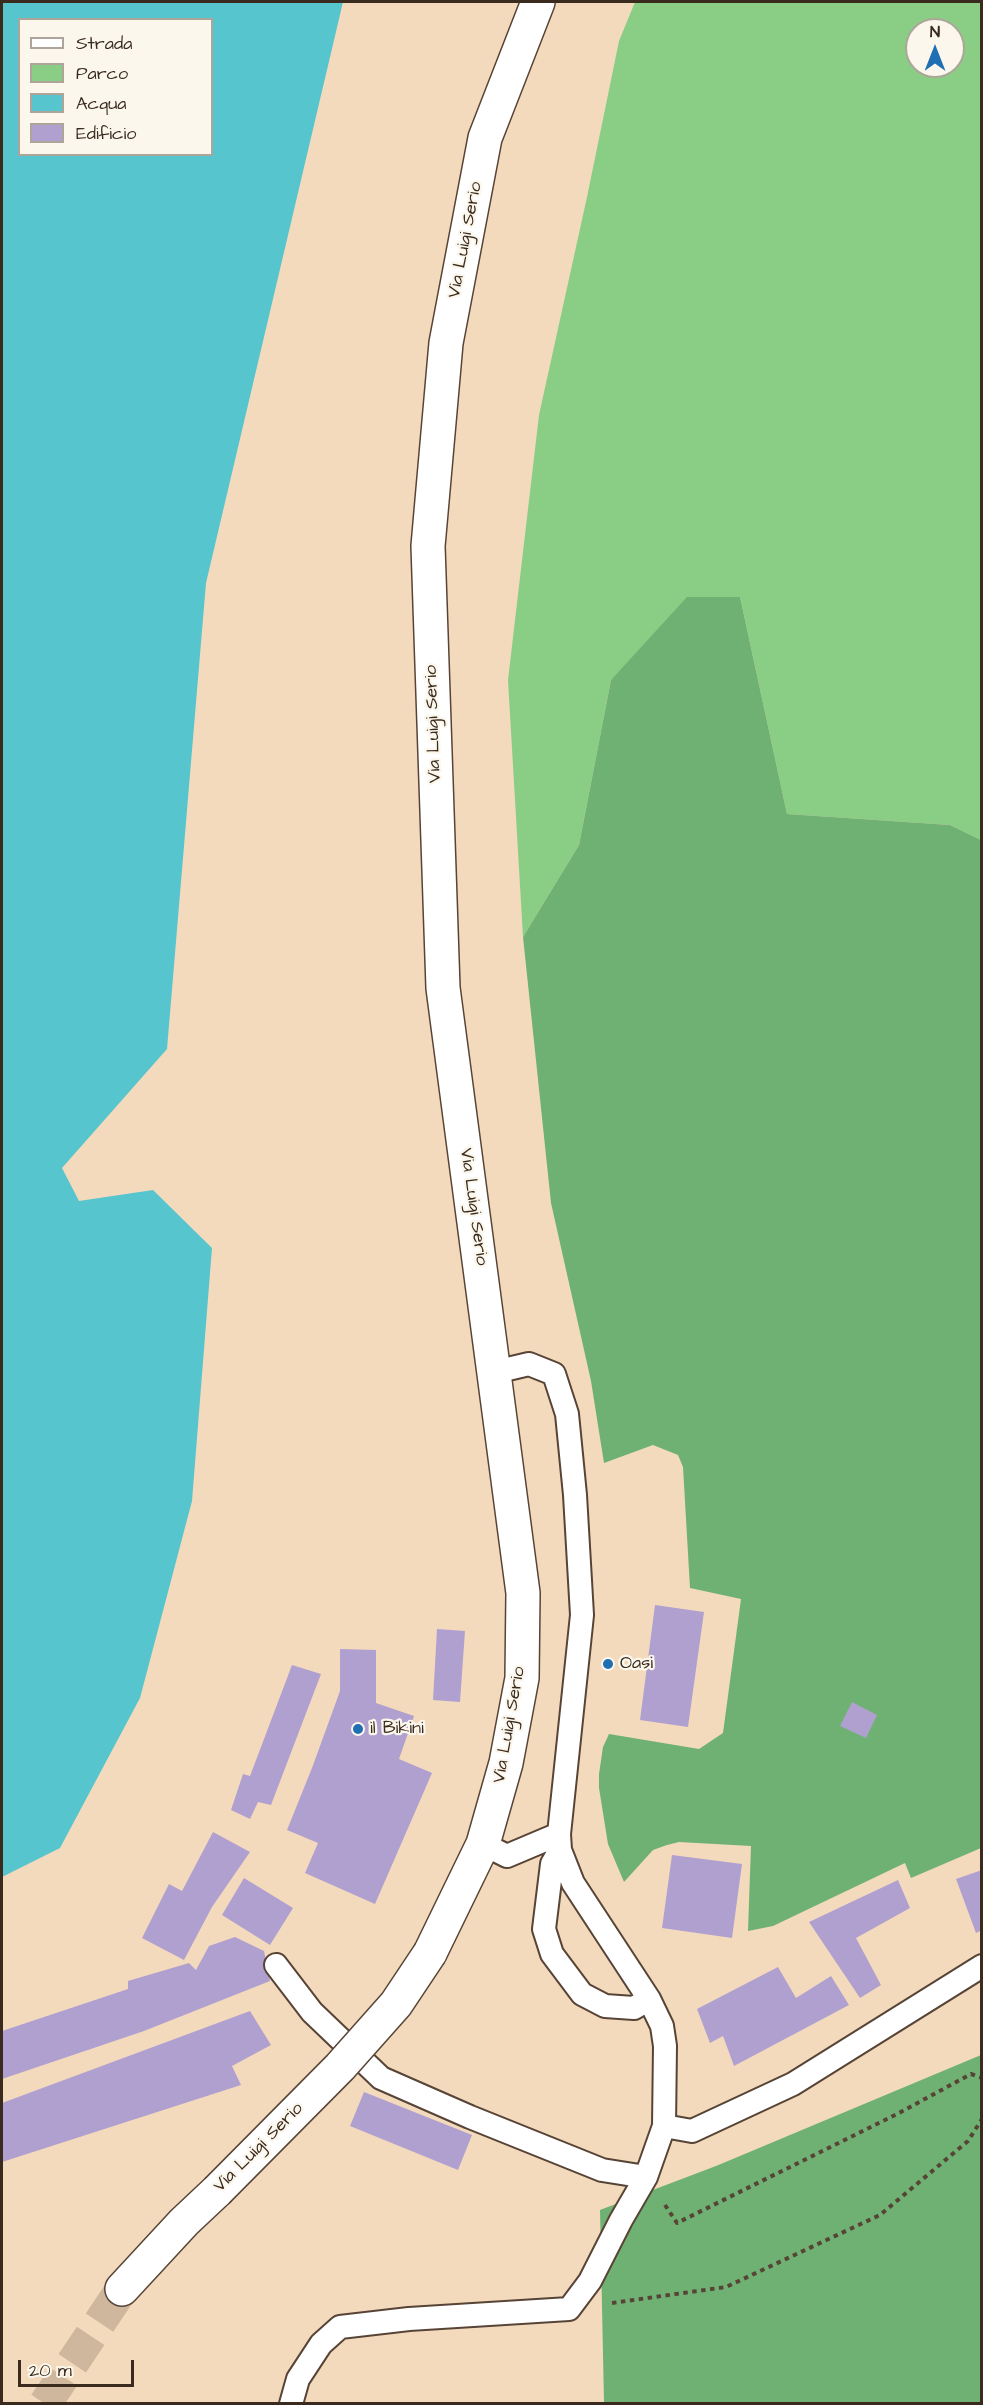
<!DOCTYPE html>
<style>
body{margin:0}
#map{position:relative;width:983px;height:2405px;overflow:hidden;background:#f3dabc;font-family:"Architects Daughter",sans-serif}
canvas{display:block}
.frame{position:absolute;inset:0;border:3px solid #3b2a1e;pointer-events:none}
.legend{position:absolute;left:18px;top:18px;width:195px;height:138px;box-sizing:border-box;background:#fbf7ec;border:2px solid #aea59a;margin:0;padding:8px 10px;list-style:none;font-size:18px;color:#3b2a1e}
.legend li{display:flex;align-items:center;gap:12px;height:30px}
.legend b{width:30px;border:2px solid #aea59a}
.north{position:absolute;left:905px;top:18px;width:60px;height:60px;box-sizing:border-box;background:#fbf7ec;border:2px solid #aea59a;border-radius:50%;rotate:0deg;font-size:16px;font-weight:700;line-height:24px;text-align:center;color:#3b2a1e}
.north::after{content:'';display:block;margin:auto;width:21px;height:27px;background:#1f6fb2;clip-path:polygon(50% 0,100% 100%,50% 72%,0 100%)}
.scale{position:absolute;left:18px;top:2360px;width:116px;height:27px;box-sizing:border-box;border:3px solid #3b2a1e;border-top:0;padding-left:8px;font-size:18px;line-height:21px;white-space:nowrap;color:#3b2a1e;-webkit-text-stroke:4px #fbf7ec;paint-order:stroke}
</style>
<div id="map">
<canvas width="983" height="2405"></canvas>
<div class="frame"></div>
<ul class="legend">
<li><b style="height:8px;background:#fff"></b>Strada</li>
<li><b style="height:16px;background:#8ace86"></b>Parco</li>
<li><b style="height:16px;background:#57c5cd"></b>Acqua</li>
<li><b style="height:16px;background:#b0a0d0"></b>Edificio</li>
</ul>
<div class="north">N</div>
<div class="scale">20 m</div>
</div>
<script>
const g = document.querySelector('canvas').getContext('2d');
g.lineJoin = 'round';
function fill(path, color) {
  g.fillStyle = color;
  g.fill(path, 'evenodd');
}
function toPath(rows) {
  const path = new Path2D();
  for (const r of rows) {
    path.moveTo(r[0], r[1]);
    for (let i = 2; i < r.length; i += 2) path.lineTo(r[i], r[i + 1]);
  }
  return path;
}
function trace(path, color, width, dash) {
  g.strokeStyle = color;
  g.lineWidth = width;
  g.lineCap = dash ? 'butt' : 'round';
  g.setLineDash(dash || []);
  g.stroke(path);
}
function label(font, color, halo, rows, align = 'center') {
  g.font = font + ' "Architects Daughter",sans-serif';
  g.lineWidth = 4.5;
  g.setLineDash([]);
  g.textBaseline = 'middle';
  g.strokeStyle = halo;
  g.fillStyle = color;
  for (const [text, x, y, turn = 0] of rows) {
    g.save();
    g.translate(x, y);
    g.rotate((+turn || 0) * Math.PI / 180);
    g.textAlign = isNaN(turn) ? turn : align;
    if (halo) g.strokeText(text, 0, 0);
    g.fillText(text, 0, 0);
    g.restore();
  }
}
const green = toPath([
 [635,2,981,2,981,840,950,825,787,814,740,597,611,680,579,845,523,937,508,680,539,415,587,197,619,41],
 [917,30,953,30,953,66,917,66]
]);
const forest = toPath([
 [687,597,740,597,787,814,950,825,981,840,981,1848,911,1878,905,1863,773,1926,748,1931,751,1846,679,1842,667,1845,653,1850,624,1882,608,1844,599,1788,599,1774,603,1747,609,1734,699,1749,723,1733,741,1599,690,1588,683,1467,678,1455,653,1445,604,1463,591,1381,551,1203,523,937,579,845,611,680],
 [981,2055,981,2403,604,2403,600,2210,716,2166]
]);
const water = toPath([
 [2,2,343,2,206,583,167,1049,62,1168,79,1201,153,1190,212,1248,192,1501,140,1698,60,1848,2,1877],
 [20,20,212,20,212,154,20,154]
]);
const building = toPath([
 [655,1605,704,1612,688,1727,640,1720],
 [437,1629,465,1631,460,1702,433,1700],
 [340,1649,376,1650,376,1703,414,1716,399,1759,432,1773,375,1904,305,1873,318,1843,287,1830,312,1768,340,1691],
 [292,1665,321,1674,271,1805,258,1802,250,1819,231,1810,243,1774,250,1776],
 [852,1702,877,1715,866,1738,840,1726],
 [213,1832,250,1852,212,1907,184,1960,142,1938,169,1884,182,1891],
 [672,1855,742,1864,732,1938,662,1928],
 [982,1870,982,1930,976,1933,956,1879],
 [244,1878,293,1908,270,1945,222,1915],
 [898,1880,910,1908,856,1938,881,1985,860,1998,809,1922],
 [235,1937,264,1951,270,1981,144,2031,2,2079,2,2031,128,1989,128,1981,189,1963,196,1970,209,1946],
 [778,1967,796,1998,831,1976,849,2005,734,2066,723,2036,710,2043,697,2009],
 [250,2011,271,2045,232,2066,241,2085,2,2162,2,2103],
 [364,2092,472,2135,458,2170,350,2126]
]);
const secondaryTunnel = toPath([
 [45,2404,122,2289]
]);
const path = toPath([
 [665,2205,677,2223,899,2113,971,2074,982,2078],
 [612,2303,726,2287,880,2215,968,2141,982,2119],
 [981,2404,982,2403]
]);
const service = toPath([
 [483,1844,507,1856,559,1834,582,1615,575,1495,567,1414,554,1374,529,1364,495,1372],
 [560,1850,552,1864,544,1929,552,1954,582,1994,605,2006,634,2008,649,1999],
 [276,1965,312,2012,381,2078,470,2117,602,2170,646,2177],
 [664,2126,692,2131,793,2084,982,1966],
 [291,2404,298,2379,321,2344,340,2327,409,2319,569,2309,590,2281,621,2220,646,2177,664,2126,665,2046,662,2026,649,1999,573,1883,560,1850,559,1834]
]);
const secondary = toPath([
 [430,1953,483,1844,506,1763,522,1678,523,1593,443,988,428,546,446,343,485,138,538,2],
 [122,2289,184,2222,217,2191]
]);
const secondaryBridge = toPath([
 [217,2191,340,2067,396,2004,430,1953]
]);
const markers = [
 [608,1664,6,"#1f6fb2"],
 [358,1729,6,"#1f6fb2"]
];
const streetNames = [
 ["Via Luigi Serio",466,240,-79],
 ["Via Luigi Serio",434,724,-92],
 ["Via Luigi Serio",473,1207,82],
 ["Via Luigi Serio",510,1725,-80],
 ["Via Luigi Serio",259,2148,-45]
];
const poiNames = [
 ["Oasi",620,1664],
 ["il Bikini",370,1729]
];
fill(green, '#8ace86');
fill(forest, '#6fb173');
fill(water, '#57c5cd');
fill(building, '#b0a0d0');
trace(secondaryTunnel, '#ceb79c', 33, [33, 16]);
trace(service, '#574436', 26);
trace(secondary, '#574436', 36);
trace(path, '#574436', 4, [4.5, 4.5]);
trace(service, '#fff', 22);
trace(secondary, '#fff', 33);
trace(secondaryBridge, '#574436', 36, []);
trace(secondaryBridge, '#fff', 33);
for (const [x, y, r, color] of markers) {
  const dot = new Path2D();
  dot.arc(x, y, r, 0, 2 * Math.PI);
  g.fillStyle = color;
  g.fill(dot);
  trace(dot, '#fbf7ec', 2);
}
label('18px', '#3b2a1e', '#fbf7ec', streetNames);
label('18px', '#3b2a1e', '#fbf7ec', poiNames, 'left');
</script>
